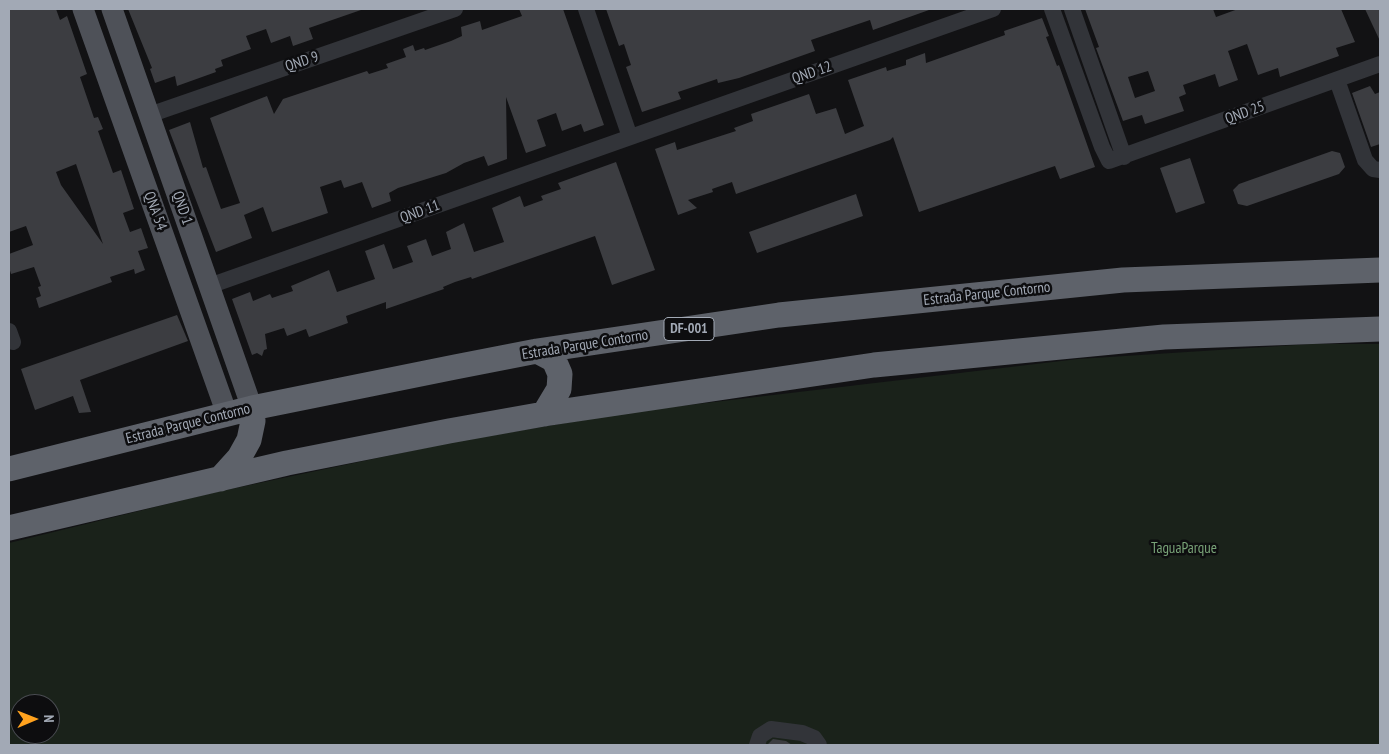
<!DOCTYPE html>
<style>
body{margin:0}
#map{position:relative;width:1389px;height:754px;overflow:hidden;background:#121214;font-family:"PT Sans Narrow",sans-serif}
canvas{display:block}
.frame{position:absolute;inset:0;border:10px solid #a2a9b5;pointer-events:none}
.north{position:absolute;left:10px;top:694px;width:50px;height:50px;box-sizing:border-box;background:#0d0d0f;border:1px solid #494b51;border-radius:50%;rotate:89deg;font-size:14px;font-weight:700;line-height:20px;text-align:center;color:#a2a9b5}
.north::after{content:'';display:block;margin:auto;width:18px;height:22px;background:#ffa21e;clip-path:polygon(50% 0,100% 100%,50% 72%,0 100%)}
</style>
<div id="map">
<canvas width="1389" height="754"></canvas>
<div class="frame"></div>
<div class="north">N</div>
</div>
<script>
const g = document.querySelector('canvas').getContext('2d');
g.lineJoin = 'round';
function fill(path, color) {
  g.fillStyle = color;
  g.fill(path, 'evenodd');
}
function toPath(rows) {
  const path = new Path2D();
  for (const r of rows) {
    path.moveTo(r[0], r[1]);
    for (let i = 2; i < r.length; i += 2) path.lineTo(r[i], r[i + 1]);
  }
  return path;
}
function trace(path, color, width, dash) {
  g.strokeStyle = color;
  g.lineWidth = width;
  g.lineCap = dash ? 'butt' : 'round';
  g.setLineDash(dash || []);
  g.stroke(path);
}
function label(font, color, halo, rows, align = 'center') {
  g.font = font + ' "PT Sans Narrow",sans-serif';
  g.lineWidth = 5;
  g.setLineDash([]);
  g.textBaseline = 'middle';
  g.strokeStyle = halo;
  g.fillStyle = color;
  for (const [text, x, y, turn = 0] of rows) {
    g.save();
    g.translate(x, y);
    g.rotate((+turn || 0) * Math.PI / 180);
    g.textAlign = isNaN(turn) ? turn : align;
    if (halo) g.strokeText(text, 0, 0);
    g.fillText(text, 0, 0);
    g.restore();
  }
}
const green = toPath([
 [1312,344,1380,344,1380,745,9,745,9,543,212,493,458,441,638,411,1078,359],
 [20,704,50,704,50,734,20,734]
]);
const building = toPath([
 [9,9,56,9,60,20,67,16,87,74,80,77,94,118,98,117,103,129,98,131,113,173,121,170,134,209,123,213,130,232,141,228,148,248,138,251,145,270,135,274,134,269,110,277,112,282,39,308,36,298,41,296,38,287,41,286,34,267,11,274,9,267,9,254,33,245,26,226,9,232],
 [76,164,103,244,61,185,56,172],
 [128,9,361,9,361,10,309,28,313,39,293,46,290,36,271,43,266,29,246,36,251,49,221,60,223,66,215,69,216,72,177,86,175,76,155,83,150,69,152,68],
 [519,9,563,9,604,125,584,132,581,124,562,131,556,113,537,120,546,146,526,153,506,97,507,159,488,166,484,156,464,163,446,173,398,188,389,193,391,201,372,208,362,182,344,188,341,180,320,187,328,213,272,232,263,207,244,215,252,238,216,252,169,130,190,122,203,168,206,167,221,209,240,203,210,118,267,96,274,114,283,99,367,71,369,74,388,68,386,64,406,57,403,49,413,45,415,51,424,48,425,50,451,41,462,36,461,27,480,21,482,30,522,16],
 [606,9,929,9,929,10,873,30,870,20,811,40,815,51,739,78,718,83,717,79,678,92,681,99,642,112,626,67,631,65,624,44,619,46],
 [1085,9,1213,9,1216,17,1238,9,1341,9,1355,42,1336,48,1339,56,1280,77,1278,68,1258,75,1247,44,1228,51,1238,80,1219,87,1215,74,1183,85,1186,94,1179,97,1184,111,1145,124,1142,115,1123,121,1096,48,1099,47],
 [1148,71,1155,91,1135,98,1128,77],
 [1365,9,1380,9,1380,41],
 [1042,18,1049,36,1046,37,1057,66,1059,65,1095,167,1060,179,1055,166,919,212,893,137,890,140,736,194,732,182,712,189,713,192,688,200,697,208,678,215,655,149,675,142,677,150,736,131,734,128,753,121,751,114,809,94,816,114,836,108,845,134,864,126,848,80,886,67,887,71,906,65,906,60,925,53,926,63,1005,35,1004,31],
 [1370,86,1375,94,1380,92,1380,144,1371,147,1352,93],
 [1332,151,1340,153,1345,167,1339,174,1247,206,1238,204,1233,190,1239,184],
 [1190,158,1205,203,1176,213,1160,168],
 [616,162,655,270,612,285,595,236,472,279,471,277,455,282,443,287,444,289,386,309,386,302,346,316,348,323,309,337,306,329,287,336,284,328,265,334,267,349,264,350,262,356,257,353,252,355,232,299,250,292,253,301,270,294,272,298,293,291,291,286,329,270,337,292,375,279,365,251,384,244,393,269,413,262,407,246,426,239,432,256,451,249,446,232,464,223,474,252,504,242,492,208,520,196,524,207,543,200,541,196,561,189,558,183],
 [856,194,863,216,757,253,749,232],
 [177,315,188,341,80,380,91,412,79,413,73,396,35,410,21,369],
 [773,739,786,741,792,745,767,745]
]);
const minor = toPath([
 [586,9,630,137],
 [1052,9,1102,147,1109,161,1380,64],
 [1072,9,1124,157],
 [1337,80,1365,160,1373,169,1380,170],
 [149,115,455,9],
 [209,286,993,9],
 [9,331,13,342],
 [757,745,760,736,771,729,802,733,814,738,819,745]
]);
const major = toPath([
 [83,9,227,414],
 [112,9,252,408]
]);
const highway = toPath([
 [537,351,554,360,560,374,559,389,544,414],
 [9,469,252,408,455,367,537,351,779,315,1123,280,1380,270],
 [220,479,239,458,249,440,253,421,252,408],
 [9,528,287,463,449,431,544,414,874,365,1164,337,1380,329]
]);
const shields = [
 [689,329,50]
];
const shieldNames = [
 ["DF-001",689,329]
];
const streetNames = [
 ["QND 9",302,62,-19],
 ["QND 12",812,73,-19],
 ["QND 25",1245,113,-20],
 ["QND 1",182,208,71],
 ["QNA 54",155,211,70],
 ["QND 11",420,212,-20],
 ["Estrada Parque Contorno",987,294,-6],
 ["Estrada Parque Contorno",585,345,-9],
 ["Estrada Parque Contorno",188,424,-14]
];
const parkNames = [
 ["TaguaParque",1184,549]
];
fill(green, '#1a221a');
fill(building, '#3c3d41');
trace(minor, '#323439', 16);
trace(major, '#4e5158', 21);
trace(highway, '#5e626a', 25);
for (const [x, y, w] of shields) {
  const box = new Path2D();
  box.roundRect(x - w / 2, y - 11.5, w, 23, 4);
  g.fillStyle = '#0d0d0f';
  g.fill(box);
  trace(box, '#a2a9b5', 1);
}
label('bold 14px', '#a2a9b5', null, shieldNames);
label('15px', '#a2a9b5', '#0d0d0f', streetNames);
label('15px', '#78a277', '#0d0d0f', parkNames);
</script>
